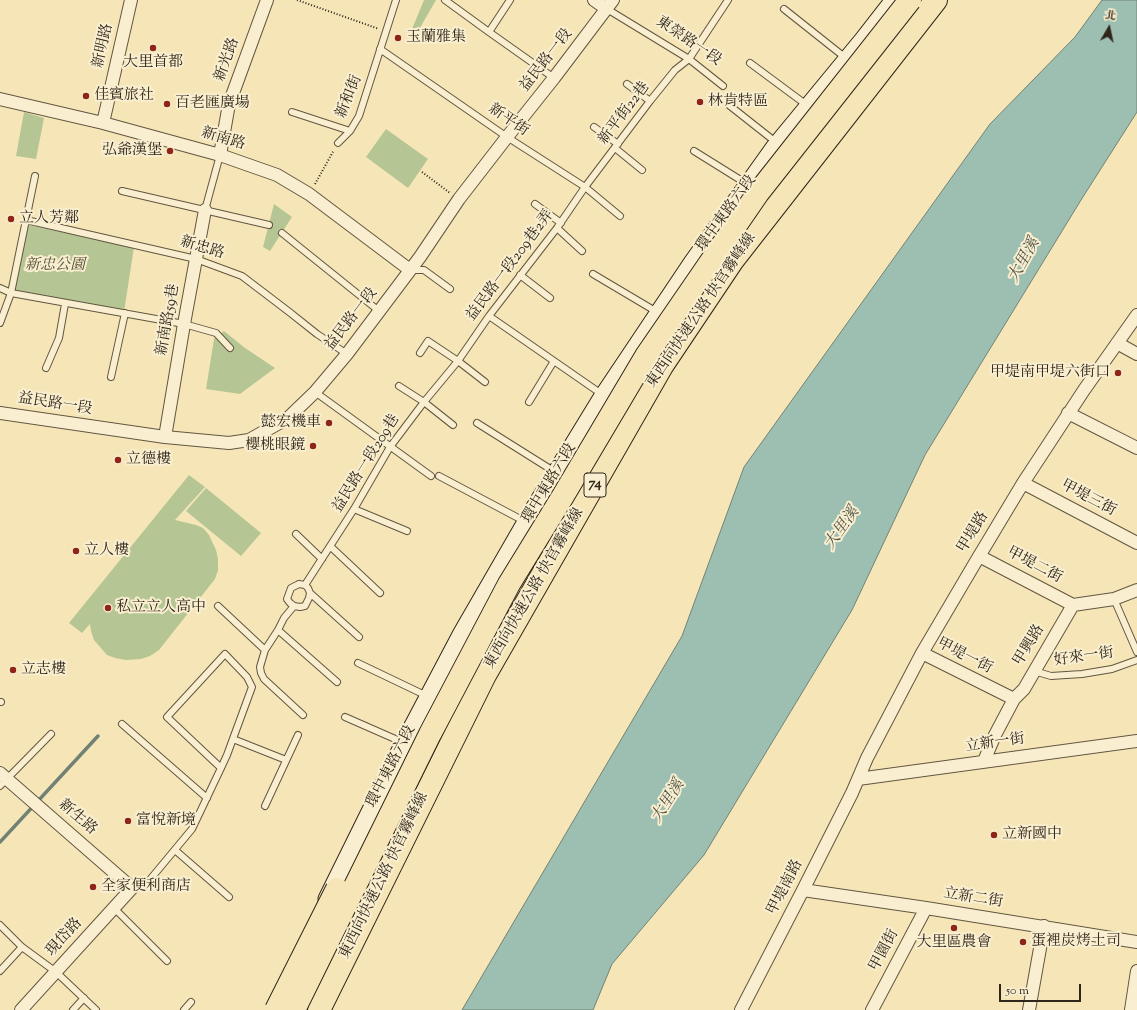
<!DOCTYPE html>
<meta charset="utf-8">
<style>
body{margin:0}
#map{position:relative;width:1137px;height:1010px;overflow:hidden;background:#f6e6b7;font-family:"Sorts Mill Goudy","Noto Serif TC",serif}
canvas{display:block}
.north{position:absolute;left:1089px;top:8px;width:40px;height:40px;-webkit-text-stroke:3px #f9efd0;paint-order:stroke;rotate:9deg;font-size:11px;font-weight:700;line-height:16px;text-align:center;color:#30261a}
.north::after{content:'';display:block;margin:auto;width:14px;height:18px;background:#30261a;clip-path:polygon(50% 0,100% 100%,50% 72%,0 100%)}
.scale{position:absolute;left:999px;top:984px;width:82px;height:18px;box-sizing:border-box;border:2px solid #30261a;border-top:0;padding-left:5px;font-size:12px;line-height:14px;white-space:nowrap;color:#30261a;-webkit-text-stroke:3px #f9efd0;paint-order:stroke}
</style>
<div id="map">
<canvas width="1137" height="1010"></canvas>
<div class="north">北</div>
<div class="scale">50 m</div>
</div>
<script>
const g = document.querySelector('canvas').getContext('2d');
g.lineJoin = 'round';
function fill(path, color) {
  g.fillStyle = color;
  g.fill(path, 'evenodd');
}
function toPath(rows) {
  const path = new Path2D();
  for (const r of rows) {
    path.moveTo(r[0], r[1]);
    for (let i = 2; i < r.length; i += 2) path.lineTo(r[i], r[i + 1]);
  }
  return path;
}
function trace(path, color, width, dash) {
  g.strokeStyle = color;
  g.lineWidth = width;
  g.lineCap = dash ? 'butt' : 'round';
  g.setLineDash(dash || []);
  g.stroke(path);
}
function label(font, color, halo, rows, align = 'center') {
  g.font = font + ' "Sorts Mill Goudy","Noto Serif TC",serif';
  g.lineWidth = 4;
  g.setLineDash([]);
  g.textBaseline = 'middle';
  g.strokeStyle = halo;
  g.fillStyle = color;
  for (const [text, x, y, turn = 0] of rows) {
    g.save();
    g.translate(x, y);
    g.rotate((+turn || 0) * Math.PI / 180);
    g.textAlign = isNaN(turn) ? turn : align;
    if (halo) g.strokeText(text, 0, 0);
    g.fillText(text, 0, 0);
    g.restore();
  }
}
const green = toPath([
 [424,0,436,0,417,33,412,29],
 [24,112,44,118,36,159,16,156],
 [386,129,428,159,408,188,366,157],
 [274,204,292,217,270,251,263,247],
 [28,225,134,247,124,312,14,293],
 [224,331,245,348,275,368,240,394,206,389,214,339],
 [189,475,205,487,175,520,196,525,203,528,209,535,216,550,218,559,218,570,215,579,159,650,150,656,141,659,126,660,115,658,107,655,94,640,91,631,90,624,82,633,69,623],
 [206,488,261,533,241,556,186,511]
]);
const water = toPath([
 [1102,0,1137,0,1137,112,1081,200,925,455,852,610,704,855,612,964,593,1010,462,1010,682,636,744,467,990,124,1075,37,1102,0]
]);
const stream = toPath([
 [0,842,98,736]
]);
const path = toPath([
 [297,0,379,29],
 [422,172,450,193],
 [315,184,334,150]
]);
const lane = toPath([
 [445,0,489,32,554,78],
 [607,9,689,59,723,86],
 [784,9,847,59],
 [489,32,510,0],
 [380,49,507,137,585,187,620,216],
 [750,63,808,106],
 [627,84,650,101],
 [720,98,777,143],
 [292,112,350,131],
 [594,127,618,144],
 [338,143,350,131,359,116,396,0],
 [615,148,642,170],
 [694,151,747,184],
 [122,191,269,225],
 [535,204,561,223],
 [205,210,220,155],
 [26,220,196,259,242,276,288,311,317,334,347,354],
 [557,228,582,251],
 [282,233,379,311],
 [410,270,424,270,450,289],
 [593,274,657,312],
 [520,275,550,298],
 [0,288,11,293,184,324,216,333,230,348],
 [489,316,603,395],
 [0,323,11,293,35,176],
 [420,353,428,341,458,361,485,382],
 [46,368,59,338,65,304],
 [111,377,125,313],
 [399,386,424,402,453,425],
 [315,392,431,476],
 [529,402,554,361],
 [477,423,555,472],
 [439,476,524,521],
 [354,509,407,531],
 [296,534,322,559],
 [330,546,380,593],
 [299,584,305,585,308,588,310,593,309,598,305,606,300,607,294,606,290,603,287,599,291,588,299,584],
 [305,585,354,509,390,447,424,402,458,361,489,316,557,228,585,187,650,101,675,70,689,59,728,0],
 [310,593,359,637],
 [1114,599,1137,652],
 [218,606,265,650],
 [294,606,284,618,278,630,265,650,260,667,261,673,264,679,303,715],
 [278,630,337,682],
 [358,663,427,696],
 [1034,671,1051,676,1082,674,1112,669,1137,660],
 [0,702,1,702],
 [345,717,402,742],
 [122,724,207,798],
 [233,739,286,760],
 [0,786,51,734],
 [265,806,298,735],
 [175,850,229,897],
 [132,888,148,882,192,829,221,768,227,755,252,687,247,677,225,654,167,717,221,768],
 [114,908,167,961],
 [0,925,22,947,56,972,96,1010],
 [0,971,22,947],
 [73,1010,84,998],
 [184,1010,191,1002]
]);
const street = toPath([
 [594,0,607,9],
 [0,99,103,123,220,155,277,175,309,194,410,270],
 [103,123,131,0],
 [220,155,229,104,267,0],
 [1117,343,1137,354],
 [0,413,165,437,229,443,249,440,288,418,315,392,347,354,420,257,459,199,507,137,554,78,613,0],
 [1068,413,1137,448],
 [165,437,184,324,205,210],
 [1023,483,1137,543],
 [979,556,1073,605],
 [922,653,1014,699],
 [984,761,995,735,1014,699,1024,689,1073,605,1114,599,1137,590],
 [0,773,132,888,21,1010],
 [858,779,1137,741],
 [803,890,926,908,1137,942],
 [741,1010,803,890,852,793,867,758,922,653,975,563,1023,483,1084,390,1137,315],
 [872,1010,926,908],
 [1029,1010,1044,926],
 [1131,1010,1137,971]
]);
const secondary = toPath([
 [327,899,404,743,462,633,526,522,603,396,692,263,774,148,862,41,894,0]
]);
const highway = toPath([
 [319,1010,485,675,662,366,733,260,936,0]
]);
const highwayBridge = toPath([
 [276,1010,337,889],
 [294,1010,430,734,509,584,563,496,646,356,758,193,910,0]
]);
const markers = [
 [398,38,4,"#8f2418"],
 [153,48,4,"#8f2418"],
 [86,96,4,"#8f2418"],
 [700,102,4,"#8f2418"],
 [167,104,4,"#8f2418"],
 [170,151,4,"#8f2418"],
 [11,219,4,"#8f2418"],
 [1118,373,4,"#8f2418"],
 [329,423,4,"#8f2418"],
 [313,446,4,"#8f2418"],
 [118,460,4,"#8f2418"],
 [76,551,4,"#8f2418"],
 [108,608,4,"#8f2418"],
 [13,670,4,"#8f2418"],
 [128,821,4,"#8f2418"],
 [994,835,4,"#8f2418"],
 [93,887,4,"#8f2418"],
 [954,928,4,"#8f2418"],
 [1023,942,4,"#8f2418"]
];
const shields = [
 [595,485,22]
];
const shieldNames = [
 ["74",595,485]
];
const poiNames = [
 ["玉蘭雅集",406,38],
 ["大里首都",153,63,"center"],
 ["佳賓旅社",94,96],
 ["林肯特區",708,102],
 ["百老匯廣場",175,104],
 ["弘爺漢堡",162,151,"right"],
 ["立人芳鄰",19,219],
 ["甲堤南甲堤六街口",1110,373,"right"],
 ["懿宏機車",321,423,"right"],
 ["櫻桃眼鏡",305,446,"right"],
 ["立德樓",126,460],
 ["立人樓",84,551],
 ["私立立人高中",116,608],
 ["立志樓",21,670],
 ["富悅新境",136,821],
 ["立新國中",1002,835],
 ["全家便利商店",101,887],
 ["蛋裡炭烤土司",1031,942],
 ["大里區農會",954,943,"center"]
];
const streetNames = [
 ["東榮路一段",688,42,34],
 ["新明路",104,46,-77],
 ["新光路",228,60,-70],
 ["益民路一段",547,61,-52],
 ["新和街",350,97,-68],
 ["新平街22巷",625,114,-53],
 ["新平街",508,121,34],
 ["新南路",223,140,17],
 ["環中東路六段",727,214,-54],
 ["新忠路",202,249,17],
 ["益民路一段209巷2弄",511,266,-53],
 ["東西向快速公路 快官霧峰線",702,311,-56],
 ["新南路59巷",169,320,-80],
 ["益民路一段",352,320,-52],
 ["益民路一段",55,405,9],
 ["益民路一段209巷",367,464,-58],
 ["環中東路六段",550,484,-59],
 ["甲堤三街",1088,499,28],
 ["甲堤路",974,533,-59],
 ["甲堤二街",1034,566,28],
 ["東西向快速公路 快官霧峰線",535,589,-60],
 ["甲興路",1030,646,-59],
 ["甲堤一街",964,657,27],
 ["好來一街",1084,658,-8],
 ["立新一街",995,744,-8],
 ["環中東路六段",392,767,-63],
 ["新生路",77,818,41],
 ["東西向快速公路 快官霧峰線",385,876,-64],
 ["甲堤南路",786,888,-63],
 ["立新二街",973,899,9],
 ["現岱路",65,938,-48],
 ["甲園街",885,951,-62]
];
const parkNames = [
 ["新忠公園",55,266]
];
const waterNames = [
 ["大里溪",1025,261,-61],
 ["大里溪",843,529,-55],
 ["大里溪",669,802,-58]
];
fill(green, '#b5c694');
fill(water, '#9dbfb2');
trace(water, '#718275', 1);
trace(stream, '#718275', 3.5);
trace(lane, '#625641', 8);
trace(street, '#625641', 14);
trace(secondary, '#30261a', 19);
trace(highway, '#30261a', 24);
trace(path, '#30261a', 2, [1, 2]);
trace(lane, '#f9efd0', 6);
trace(street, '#f9efd0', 12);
trace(secondary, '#f9efd0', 17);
trace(highway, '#f6e6b7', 22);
trace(highwayBridge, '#30261a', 24, []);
trace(highwayBridge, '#f6e6b7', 22);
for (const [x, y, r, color] of markers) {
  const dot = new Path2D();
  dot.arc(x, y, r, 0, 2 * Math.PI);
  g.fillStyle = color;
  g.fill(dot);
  trace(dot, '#f9efd0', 1.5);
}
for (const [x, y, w] of shields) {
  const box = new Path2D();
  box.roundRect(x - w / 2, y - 12, w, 24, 3);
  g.fillStyle = '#f9efd0';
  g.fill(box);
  trace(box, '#30261a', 1);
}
label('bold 14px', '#30261a', null, shieldNames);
label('15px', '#30261a', '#f9efd0', poiNames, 'left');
label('15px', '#30261a', '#f9efd0', streetNames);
label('italic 15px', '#514e38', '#f9efd0', parkNames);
label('italic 16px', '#515448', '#f9efd0', waterNames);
</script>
